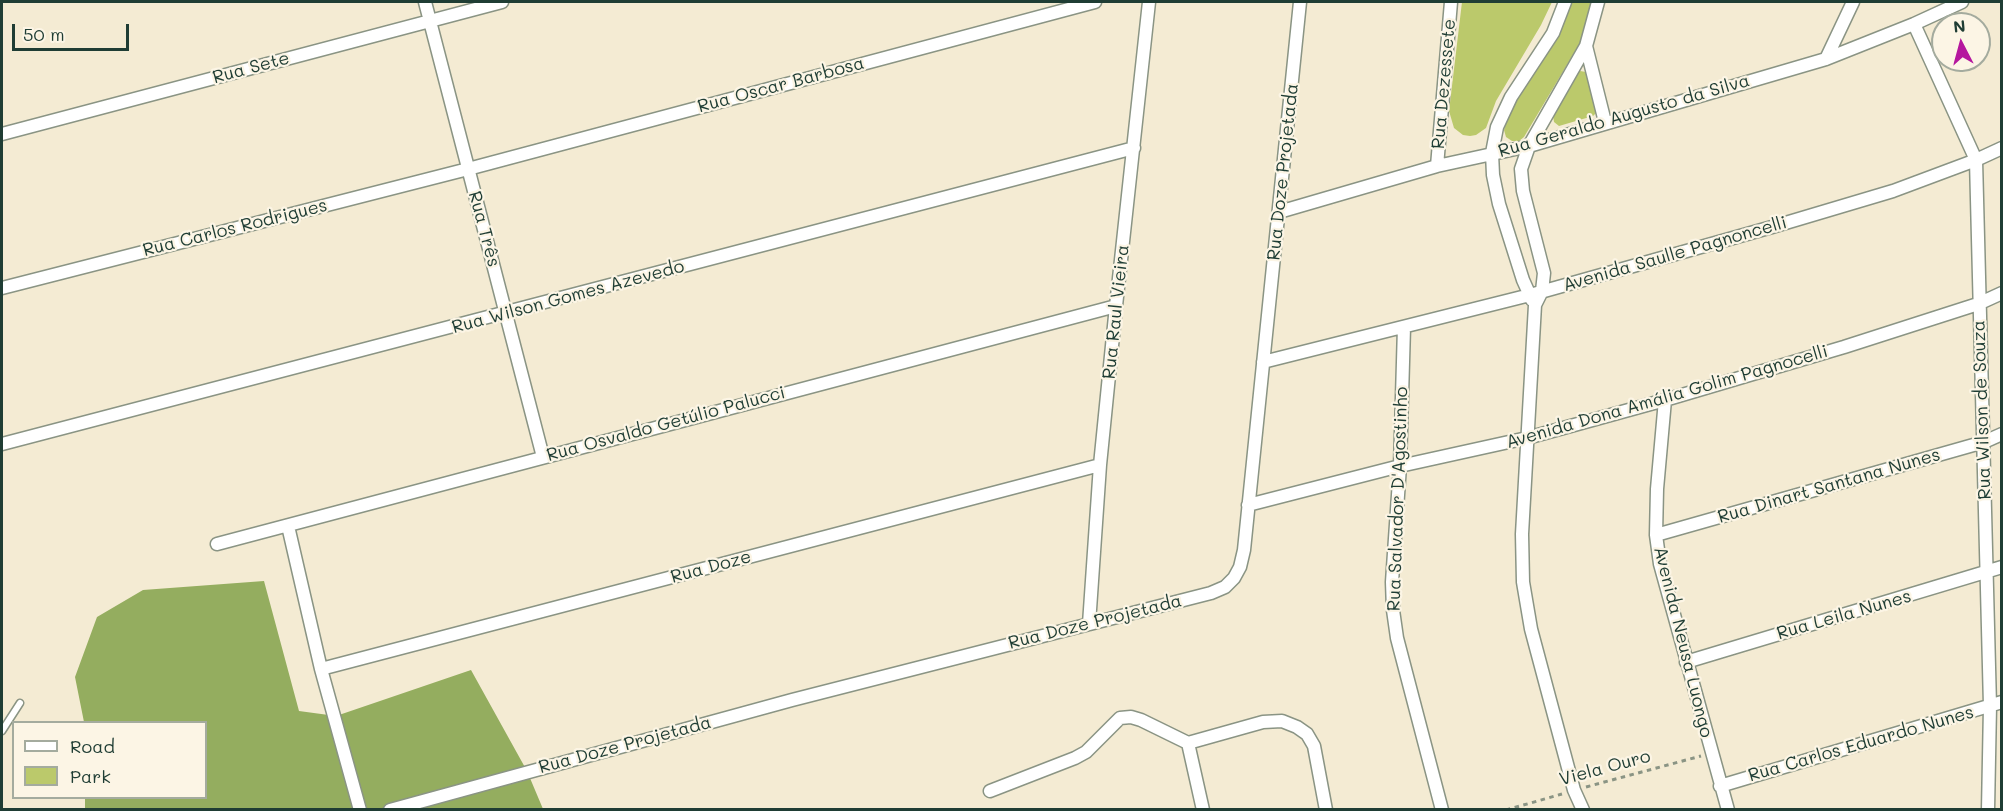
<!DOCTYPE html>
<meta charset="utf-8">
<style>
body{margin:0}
#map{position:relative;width:2003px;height:811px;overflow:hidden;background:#f4ebd3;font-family:Mali,sans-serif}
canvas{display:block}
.frame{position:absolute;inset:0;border:3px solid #1f3d34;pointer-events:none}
.legend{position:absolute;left:12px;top:721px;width:195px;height:78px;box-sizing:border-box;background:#fcf5e5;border:2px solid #a4ab9e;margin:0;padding:8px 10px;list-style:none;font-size:18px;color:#1f3d34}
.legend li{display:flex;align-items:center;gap:12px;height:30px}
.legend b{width:30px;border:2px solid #a4ab9e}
.north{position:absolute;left:1931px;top:12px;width:60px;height:60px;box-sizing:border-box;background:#fcf5e5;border:2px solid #a4ab9e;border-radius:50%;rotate:354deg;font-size:16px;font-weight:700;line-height:24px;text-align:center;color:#1f3d34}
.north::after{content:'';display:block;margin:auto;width:21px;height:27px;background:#b5179e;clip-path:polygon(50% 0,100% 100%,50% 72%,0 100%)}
.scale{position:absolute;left:12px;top:24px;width:117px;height:27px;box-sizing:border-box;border:3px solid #1f3d34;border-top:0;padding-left:8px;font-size:18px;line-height:21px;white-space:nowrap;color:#1f3d34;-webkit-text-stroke:4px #fcf5e5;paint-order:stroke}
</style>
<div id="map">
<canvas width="2003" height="811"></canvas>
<div class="frame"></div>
<ul class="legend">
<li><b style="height:8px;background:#fff"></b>Road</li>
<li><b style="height:16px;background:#bbc96b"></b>Park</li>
</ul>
<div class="north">N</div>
<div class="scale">50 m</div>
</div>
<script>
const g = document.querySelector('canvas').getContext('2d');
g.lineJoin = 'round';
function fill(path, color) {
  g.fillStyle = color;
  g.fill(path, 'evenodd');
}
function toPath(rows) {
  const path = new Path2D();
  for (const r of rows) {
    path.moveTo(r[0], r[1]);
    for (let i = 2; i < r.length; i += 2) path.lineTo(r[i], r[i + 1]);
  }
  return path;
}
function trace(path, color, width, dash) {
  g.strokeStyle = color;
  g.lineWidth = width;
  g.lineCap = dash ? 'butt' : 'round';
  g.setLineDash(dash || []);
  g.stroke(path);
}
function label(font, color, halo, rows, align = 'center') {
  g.font = font + ' Mali,sans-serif';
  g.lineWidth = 4.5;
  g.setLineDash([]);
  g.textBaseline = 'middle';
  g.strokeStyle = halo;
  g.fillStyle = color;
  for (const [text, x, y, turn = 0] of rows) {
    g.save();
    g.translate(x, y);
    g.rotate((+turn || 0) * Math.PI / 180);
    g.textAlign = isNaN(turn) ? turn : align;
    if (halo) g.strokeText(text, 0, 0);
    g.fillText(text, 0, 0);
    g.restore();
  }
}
const green = toPath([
 [1462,2,1552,2,1541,25,1496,101,1486,128,1476,135,1470,136,1463,135,1454,128,1449,111],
 [1570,2,1592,2,1580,43,1524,137,1519,141,1512,141,1506,137,1504,130,1510,110,1561,30],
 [1580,71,1586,72,1596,108,1596,113,1593,116,1559,126,1554,122,1553,116,1577,73]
]);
const forest = toPath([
 [264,581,299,711,336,716,471,670,527,771,543,809,85,809,85,798,206,798,206,722,84,722,75,677,97,617,143,590]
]);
const path = toPath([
 [1586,787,1701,756],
 [1506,810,1562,794]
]);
const lane = toPath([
 [2,731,20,703]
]);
const street = toPath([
 [425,2,543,457],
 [1914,24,1976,160,1990,706,1988,810],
 [1586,46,1605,122],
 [1826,59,1853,2],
 [2,134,502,2],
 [1437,166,1451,2],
 [1279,212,1437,166,1529,146,1826,59,1914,24,1962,2],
 [2,288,468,169,1095,2],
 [1532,300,1523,280,1499,204,1493,175,1492,153,1497,127,1511,97,1553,33,1565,2],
 [1404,327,1400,466,1392,582,1393,610,1397,638,1442,810],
 [1263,362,1530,295,1772,227,1893,191,1976,160,2002,148],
 [1665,400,1657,489,1656,535,1660,564,1728,810],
 [2,444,1134,148],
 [1248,505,1400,466,1527,438,1665,400,1844,347,1978,304,2002,293],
 [288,526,321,669,360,810],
 [1656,535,1984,442,2002,434],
 [217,544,1116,306],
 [1089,624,1100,465,1116,306,1149,2],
 [1686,662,2002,567],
 [321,669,1100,465],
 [1188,743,1203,810],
 [1720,786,2002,702],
 [990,791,1075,758,1086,752,1120,718,1131,717,1141,720,1188,743,1263,722,1282,721,1297,727,1307,734,1314,746,1326,810],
 [390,810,792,700,1211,593,1225,587,1234,578,1240,567,1244,550,1300,2],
 [1583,810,1574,790,1531,629,1523,582,1522,534,1535,305,1542,291,1544,273,1523,191,1521,169,1529,146,1586,46,1598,2]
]);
const streetNames = [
 ["Rua Sete",251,68,-15],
 ["Rua Dezessete",1444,84,-85],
 ["Rua Oscar Barbosa",781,85,-15],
 ["Rua Geraldo Augusto da Silva",1624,116,-16],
 ["Rua Doze Projetada",1283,172,-84],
 ["Rua Carlos Rodrigues",235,228,-14],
 ["Rua Três",484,229,75],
 ["Avenida Saulle Pagnoncelli",1675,254,-16],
 ["Rua Wilson Gomes Azevedo",568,297,-15],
 ["Rua Raul Vieira",1116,312,-84],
 ["Avenida Dona Amália Golim Pagnocelli",1667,397,-16],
 ["Rua Wilson de Souza",1982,410,-92],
 ["Rua Osvaldo Getúlio Palucci",666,424,-15],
 ["Rua Dinart Santana Nunes",1829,486,-16],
 ["Rua Salvador D'Agostinho",1398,499,-88],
 ["Rua Doze",711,567,-15],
 ["Rua Leila Nunes",1844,615,-16],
 ["Rua Doze Projetada",1095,622,-14],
 ["Avenida Neusa Luongo",1683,642,76],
 ["Rua Carlos Eduardo Nunes",1861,744,-16],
 ["Rua Doze Projetada",625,745,-15],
 ["Viela Ouro",1605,768,-15]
];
fill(green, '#bbc96b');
fill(forest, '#94ad5f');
trace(lane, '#8a9484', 9);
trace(street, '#8a9484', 15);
trace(path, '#8a9484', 3, [4.5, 4.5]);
trace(lane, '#fff', 6);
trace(street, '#fff', 12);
label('18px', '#1f3d34', '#fcf5e5', streetNames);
</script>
